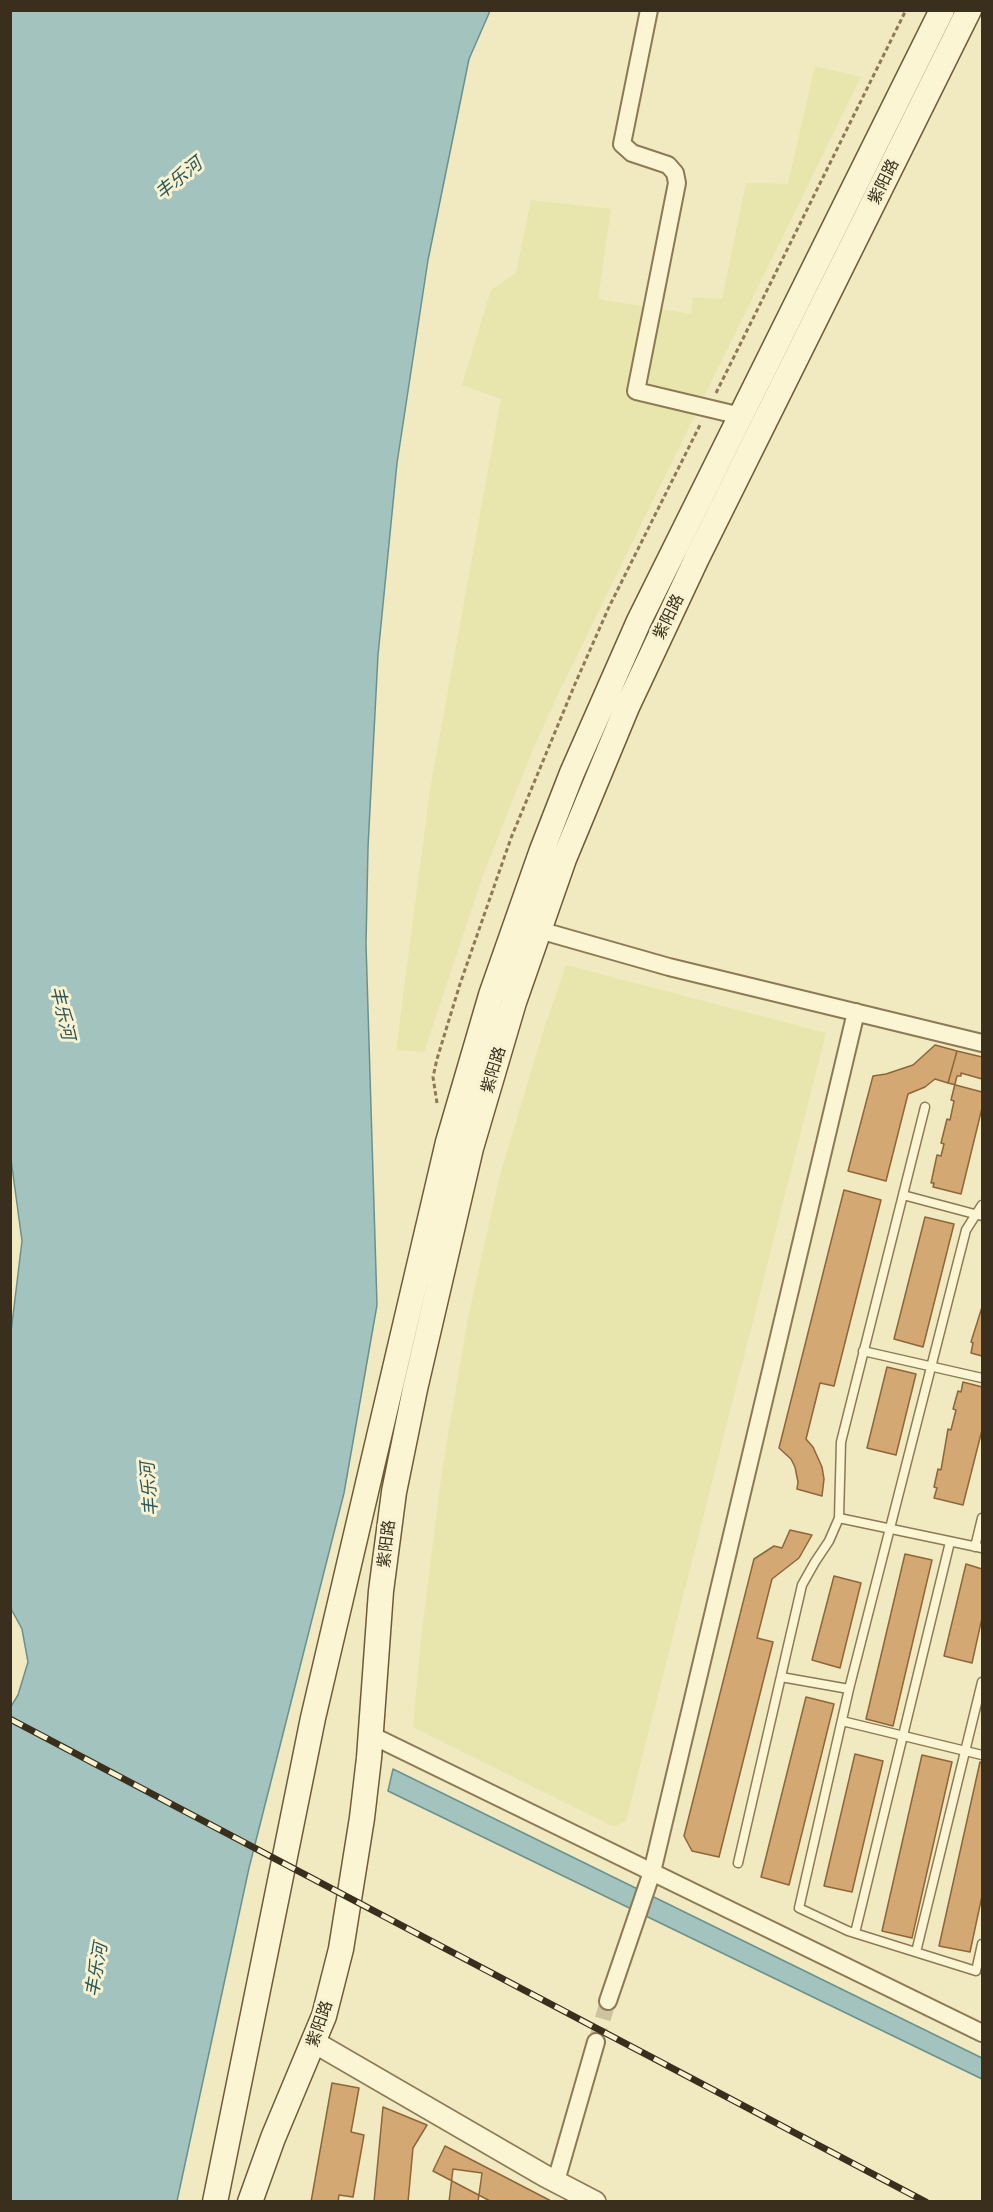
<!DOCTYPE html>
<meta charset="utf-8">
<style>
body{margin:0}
#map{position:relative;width:993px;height:2212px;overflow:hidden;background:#f1e9bf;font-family:"IBM Plex Serif",serif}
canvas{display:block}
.frame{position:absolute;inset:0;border:12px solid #3a2f1c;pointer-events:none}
</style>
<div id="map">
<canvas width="993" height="2212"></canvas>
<div class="frame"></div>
</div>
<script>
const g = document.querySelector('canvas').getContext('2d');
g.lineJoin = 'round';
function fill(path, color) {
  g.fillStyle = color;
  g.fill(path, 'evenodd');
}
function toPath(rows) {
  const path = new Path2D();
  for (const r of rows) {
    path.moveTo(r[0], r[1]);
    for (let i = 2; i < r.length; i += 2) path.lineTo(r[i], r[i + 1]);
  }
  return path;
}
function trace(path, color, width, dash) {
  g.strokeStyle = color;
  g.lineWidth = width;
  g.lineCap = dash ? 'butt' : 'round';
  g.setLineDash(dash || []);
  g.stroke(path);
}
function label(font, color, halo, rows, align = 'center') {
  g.font = font + ' "IBM Plex Serif","Noto Sans SC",serif';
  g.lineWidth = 6;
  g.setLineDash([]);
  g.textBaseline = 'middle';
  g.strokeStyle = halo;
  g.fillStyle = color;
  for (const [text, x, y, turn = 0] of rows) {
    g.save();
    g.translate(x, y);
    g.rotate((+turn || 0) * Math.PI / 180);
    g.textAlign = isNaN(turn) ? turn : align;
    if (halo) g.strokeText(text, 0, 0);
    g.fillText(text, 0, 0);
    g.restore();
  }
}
const farmland = toPath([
 [815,66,861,77,558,694,531,754,482,878,424,1052,396,1050,430,790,501,399,462,385,491,290,516,273,531,200,611,209,598,299,691,314,693,297,722,299,746,183,788,184],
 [566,965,826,1033,626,1821,614,1827,413,1727,421,1639,442,1471,468,1318,500,1175,542,1035]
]);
const water = toPath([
 [11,10,490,11,469,59,428,260,397,463,378,655,368,847,366,944,377,1305,344,1493,249,1868,177,2201,11,2201,10,1708,18,1695,28,1662,22,1629,10,1607,10,1340,22,1241,10,1152,11,10],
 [393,1769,982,2058,982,2079,388,1791,393,1769]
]);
const building = toPath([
 [935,1045,957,1051,948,1083,935,1079,925,1087,908,1094,886,1181,848,1171,873,1076,886,1074,913,1065,935,1045],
 [957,1051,982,1057,982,1092,948,1083,957,1051],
 [961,1073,982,1079,982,1108,961,1194,933,1187,934,1183,931,1183,937,1155,941,1156,944,1144,941,1143,947,1119,950,1120,954,1101,951,1100,957,1076,961,1076,961,1073],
 [844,1190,881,1200,834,1386,820,1383,806,1439,813,1447,822,1467,824,1479,822,1496,797,1489,798,1482,795,1467,791,1459,779,1448,844,1190],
 [925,1217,954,1224,923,1347,894,1339,925,1217],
 [982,1307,982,1356,971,1353,973,1343,971,1342,982,1307],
 [887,1367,916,1374,896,1455,867,1448,887,1367],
 [963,1382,982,1387,982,1430,963,1505,934,1498,937,1488,934,1487,938,1469,941,1470,948,1429,951,1430,956,1410,953,1409,958,1391,961,1392,963,1382],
 [790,1530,812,1535,799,1558,772,1579,757,1638,773,1642,719,1857,692,1851,684,1836,754,1559,774,1546,782,1548,790,1530],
 [905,1554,932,1560,893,1726,866,1719,905,1554],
 [966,1564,982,1569,982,1618,972,1663,944,1656,966,1564],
 [834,1576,861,1583,840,1668,812,1660,834,1576],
 [806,1697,834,1704,789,1885,761,1877,806,1697],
 [855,1754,883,1761,852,1892,824,1886,855,1754],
 [922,1755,952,1762,912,1938,882,1931,922,1755],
 [980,1762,982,1763,982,1896,970,1952,939,1946,980,1762],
 [332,2083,359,2088,351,2132,364,2135,353,2197,339,2195,338,2202,311,2202,332,2083],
 [383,2107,427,2125,413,2148,408,2202,374,2202,383,2107],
 [445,2146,553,2202,492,2202,433,2171,445,2146],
 [453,2169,482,2173,478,2202,449,2202,453,2169]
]);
const minorTunnel = toPath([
 [596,2042,608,2001]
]);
const path = toPath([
 [716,393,906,10],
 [437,1103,433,1077,437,1059,460,984,511,838,575,684,609,607,701,423]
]);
const service = toPath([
 [903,1195,982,1216],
 [982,1205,966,1230,849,1689,799,1908,848,1931,976,1971,982,1944],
 [863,1351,982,1378],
 [839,1518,982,1548],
 [975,1547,982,1518],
 [781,1677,849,1689],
 [842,1721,982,1755],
 [738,1863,802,1585,815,1562,829,1541,839,1518,841,1442,925,1107],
 [855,1933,950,1542],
 [916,1952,982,1682]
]);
const minor = toPath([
 [649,10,622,144,632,153,668,165,675,173,677,183,636,391,741,416],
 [539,930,669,967,982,1043],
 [371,1735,982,2033],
 [608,2001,652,1872,856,1012],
 [556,2181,596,2042]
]);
const tertiary = toPath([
 [314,2042,545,2176,595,2202]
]);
const secondary = toPath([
 [215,2202,313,1718,448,1142,491,995,542,850,572,773,639,621,942,10],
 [250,2202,273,2138,324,2016,341,1949,362,1818,369,1758,381,1591,394,1492,415,1389,471,1148,514,1002,564,859,627,707,697,558,969,10]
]);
const rail = toPath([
 [10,1719,926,2202]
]);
const streetNames = [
 ["紫阳路",884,182,-64],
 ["紫阳路",669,617,-64],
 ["紫阳路",494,1070,-73],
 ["紫阳路",387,1544,-83],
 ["紫阳路",320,2024,-71]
];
const waterNames = [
 ["丰乐河",179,179,-39],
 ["丰乐河",62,1013,77],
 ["丰乐河",150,1489,-94],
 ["丰乐河",97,1970,-80]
];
fill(farmland, '#e8e6ac');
fill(water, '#a3c3be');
trace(water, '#69928d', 1.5);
fill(building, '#d3a872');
trace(building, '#8d663a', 1.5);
trace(minorTunnel, '#ccc49e', 16, [16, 8]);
trace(service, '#8c7a56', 11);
trace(minor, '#8c7a56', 20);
trace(tertiary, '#8c7a56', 24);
trace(secondary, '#6d5b39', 27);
trace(path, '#8c7a56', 3, [4.5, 3]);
trace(service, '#fbf5d3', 8);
trace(minor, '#fbf5d3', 16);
trace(tertiary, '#fbf5d3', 21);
trace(secondary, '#fbf5d3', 24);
trace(rail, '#3a2f1c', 7);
trace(rail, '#f8f2d0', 4.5, [14]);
label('16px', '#3a2f1c', '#f8f2d0', streetNames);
label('italic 18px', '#2a575b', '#f8f2d0', waterNames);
</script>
